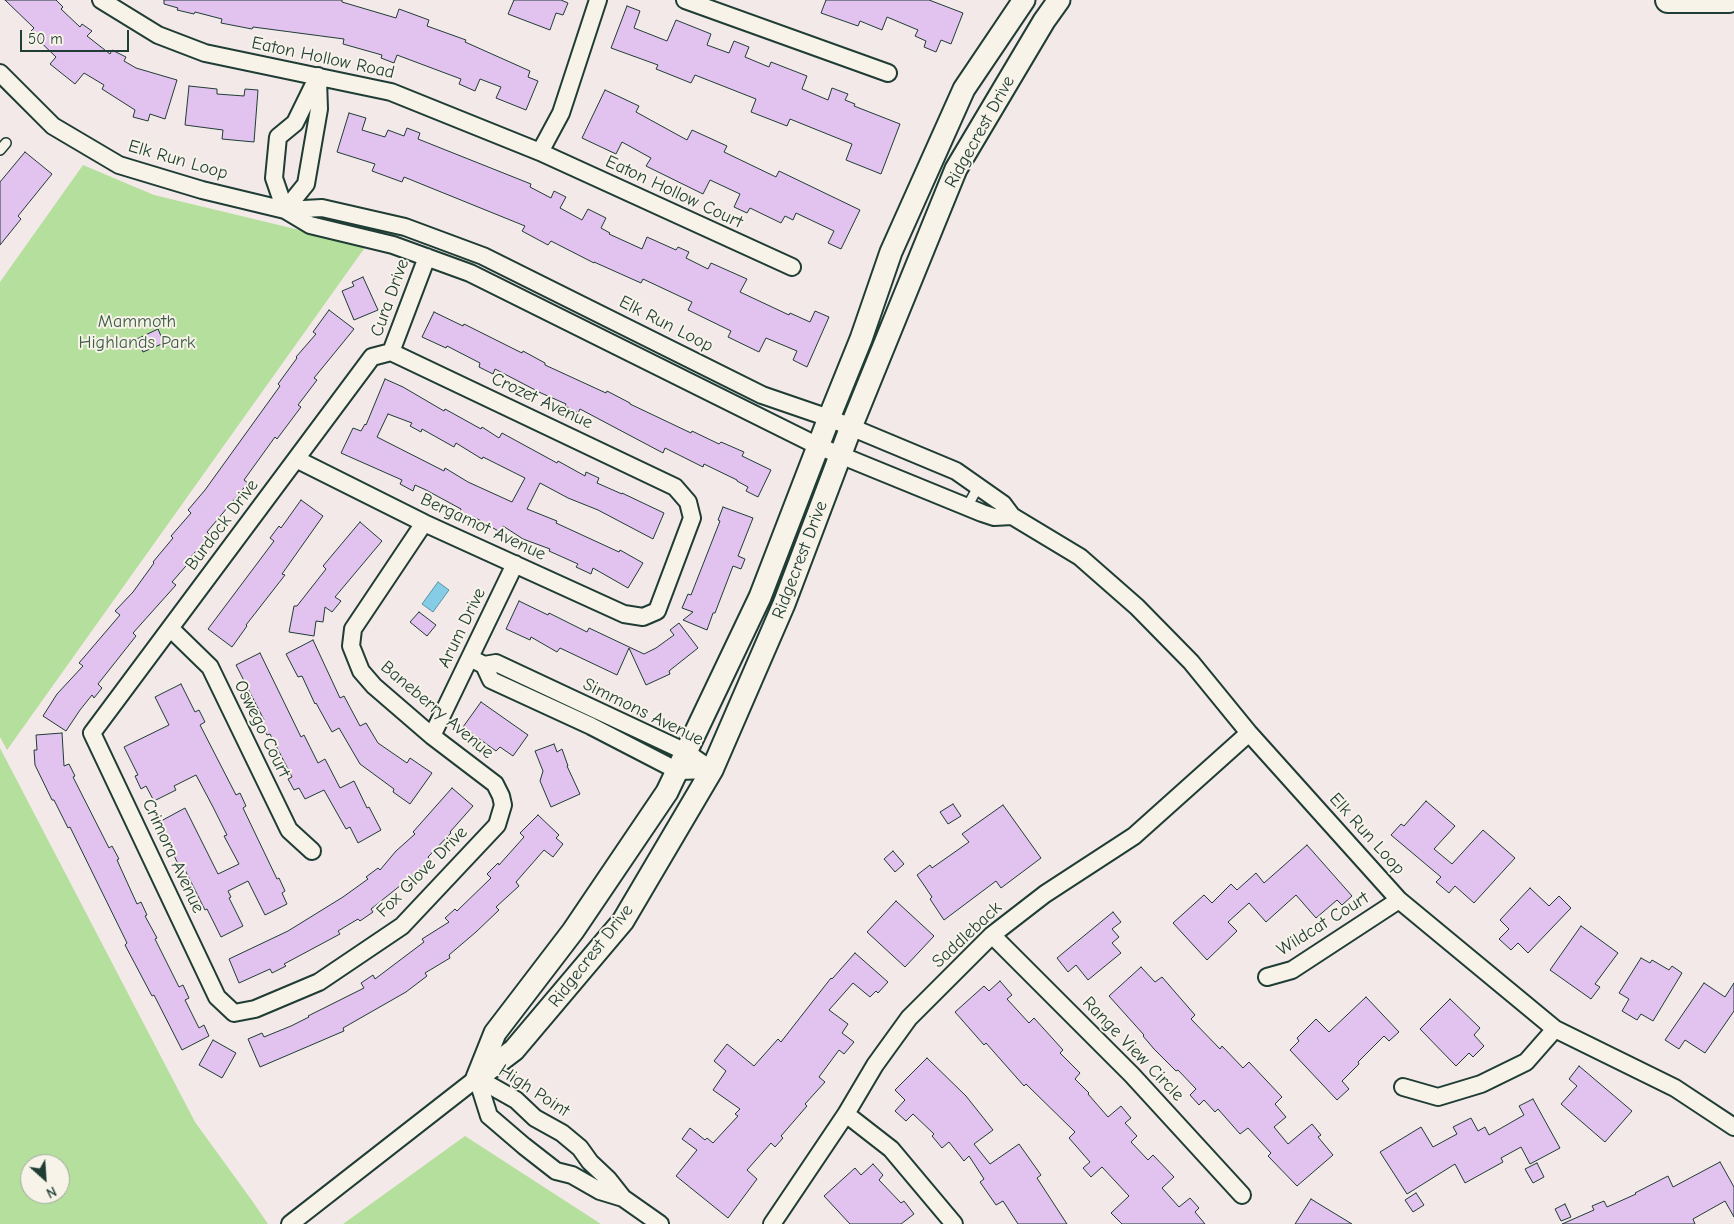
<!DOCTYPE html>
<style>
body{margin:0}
#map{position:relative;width:1734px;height:1224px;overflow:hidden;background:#f3e9e9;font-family:"Comic Neue",sans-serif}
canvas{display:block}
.north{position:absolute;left:20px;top:1154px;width:50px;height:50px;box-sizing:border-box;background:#f7f3e8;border:1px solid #a1aaa0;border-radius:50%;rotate:154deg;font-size:14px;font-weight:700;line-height:20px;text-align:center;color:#1f3d34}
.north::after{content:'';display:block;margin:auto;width:18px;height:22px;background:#1f3d34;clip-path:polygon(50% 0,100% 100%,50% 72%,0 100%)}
.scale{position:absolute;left:20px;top:30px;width:109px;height:22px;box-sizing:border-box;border:2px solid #1f3d34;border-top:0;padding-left:6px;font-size:15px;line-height:18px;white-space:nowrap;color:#1f3d34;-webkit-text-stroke:4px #f7f3e8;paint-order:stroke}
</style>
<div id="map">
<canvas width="1734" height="1224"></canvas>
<div class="north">N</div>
<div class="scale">50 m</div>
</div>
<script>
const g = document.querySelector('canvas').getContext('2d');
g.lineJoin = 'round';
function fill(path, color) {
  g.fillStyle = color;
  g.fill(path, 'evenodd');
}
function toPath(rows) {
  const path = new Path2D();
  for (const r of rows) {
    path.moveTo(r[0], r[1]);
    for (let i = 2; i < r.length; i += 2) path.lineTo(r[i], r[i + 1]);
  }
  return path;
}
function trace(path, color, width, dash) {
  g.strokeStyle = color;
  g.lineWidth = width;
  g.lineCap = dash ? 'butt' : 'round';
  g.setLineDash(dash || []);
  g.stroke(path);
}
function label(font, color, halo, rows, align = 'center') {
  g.font = font + ' "Comic Neue",sans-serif';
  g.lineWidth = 4;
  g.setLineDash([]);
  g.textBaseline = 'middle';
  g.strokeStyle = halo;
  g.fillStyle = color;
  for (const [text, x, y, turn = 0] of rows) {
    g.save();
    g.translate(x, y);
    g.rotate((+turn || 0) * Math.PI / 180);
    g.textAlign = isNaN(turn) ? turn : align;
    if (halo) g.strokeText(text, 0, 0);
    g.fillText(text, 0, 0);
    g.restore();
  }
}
const green = toPath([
 [83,165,154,195,366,246,7,750,0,737,0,282],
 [0,748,195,1122,253,1202,268,1224,0,1224],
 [30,1164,60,1164,60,1194,30,1194],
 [465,1136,601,1224,343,1224]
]);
const water = toPath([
 [438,582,449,590,433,612,422,604,438,582]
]);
const building = toPath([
 [5,0,56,0,63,7,61,9,80,27,82,24,92,31,87,36,110,54,112,50,126,57,124,61,136,68,177,80,165,119,150,114,148,121,133,117,135,110,102,89,104,85,84,73,75,84,50,64,56,57,30,32,34,28,5,0],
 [164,0,342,0,342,2,396,18,399,9,429,20,427,26,466,40,465,42,530,71,528,77,538,81,526,110,496,98,501,87,480,79,475,91,459,84,461,79,397,55,394,63,381,58,382,55,343,44,344,39,253,27,252,29,221,23,222,19,195,12,194,14,177,10,178,8,164,4,164,0],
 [514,0,561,0,568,3,563,15,556,13,550,30,508,14,514,0],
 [826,0,929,0,963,13,951,44,941,40,936,52,924,47,926,41,915,36,918,30,887,17,882,30,860,21,858,26,821,13,826,0],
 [627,6,640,11,634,28,667,41,676,20,711,34,707,45,729,53,734,41,749,47,745,57,769,67,771,62,807,76,802,89,828,100,832,88,848,94,845,100,855,104,854,106,900,124,881,174,846,160,852,144,790,119,787,126,751,112,756,99,695,75,691,83,656,69,658,65,611,48,627,6],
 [189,86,217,89,217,94,244,96,245,89,258,90,254,142,222,139,223,130,185,125,189,86],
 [605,90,639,106,636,112,687,140,692,130,727,146,724,152,776,177,779,171,860,210,841,249,828,243,834,231,796,213,793,220,785,216,781,223,750,208,747,213,734,207,740,194,710,180,703,194,646,166,651,158,622,142,616,154,582,138,605,90],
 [349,113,366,118,362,130,385,137,388,130,404,136,407,128,420,133,418,139,531,184,530,187,551,198,554,191,566,197,560,208,582,220,588,209,606,218,601,228,610,233,609,234,642,249,647,237,676,250,678,247,689,252,686,258,708,269,711,263,747,279,740,292,789,315,790,313,810,322,815,311,829,317,807,367,793,360,797,351,766,338,759,352,728,337,731,331,688,310,692,302,643,279,641,283,594,262,594,263,551,241,548,245,522,231,525,226,404,177,402,182,372,171,375,164,337,152,349,113],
 [25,152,52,174,18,216,21,219,0,245,0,182,25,152],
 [363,277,378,310,354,320,342,291,354,286,352,282,363,277],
 [329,310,354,329,314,378,317,380,298,405,301,407,277,439,275,437,244,480,248,483,207,532,210,535,190,558,192,559,172,582,176,585,133,633,136,636,98,684,102,688,94,698,92,695,80,710,66,731,43,716,57,694,83,666,79,663,120,615,115,611,133,592,154,563,153,562,173,538,171,536,191,513,188,510,205,490,280,386,278,384,297,358,296,357,316,334,313,332,329,310],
 [434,312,463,326,464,324,522,353,523,351,545,363,545,365,606,393,607,391,630,403,630,404,691,433,692,431,719,444,721,442,744,452,742,456,771,470,758,497,746,491,748,487,737,481,737,480,704,464,703,467,665,448,663,453,580,409,578,413,565,406,566,404,541,393,495,369,493,374,479,367,480,363,447,346,446,348,422,337,434,312],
 [158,329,164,343,143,352,137,339,158,329],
 [385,379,403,387,444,411,445,409,481,429,482,427,499,438,502,433,557,463,558,461,585,476,586,472,599,478,597,483,622,494,622,493,664,513,653,539,598,510,568,498,540,483,527,509,557,521,556,523,619,552,620,550,643,563,628,588,593,568,591,574,576,567,578,564,549,551,550,549,523,539,503,526,500,532,474,517,473,519,460,512,461,509,426,490,415,485,413,491,400,484,402,480,341,453,353,428,361,431,365,424,366,425,385,379],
 [388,414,412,423,410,426,421,432,422,429,454,447,456,443,482,459,483,457,525,478,512,502,468,482,445,468,444,471,377,437,388,414],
 [301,500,323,516,282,574,285,575,246,625,247,626,232,647,208,629,274,541,270,538,279,526,281,528,301,500],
 [723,507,753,518,738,556,745,559,741,569,733,566,715,613,713,613,707,630,683,620,693,612,682,608,688,594,691,595,720,521,718,520,723,507],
 [360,522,382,541,335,597,341,601,332,612,325,607,323,622,316,621,314,636,289,632,294,606,297,606,326,569,323,566,360,522],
 [519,601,548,615,549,613,587,632,589,628,644,654,656,648,674,635,670,630,679,623,698,648,669,671,670,674,646,685,629,648,617,675,560,648,557,652,531,637,530,640,506,629,519,601],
 [419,612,436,625,427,636,410,622,419,612],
 [313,640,340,698,344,696,360,726,366,723,378,743,407,763,410,758,432,773,410,804,393,792,394,789,360,764,339,728,332,732,316,703,315,704,302,676,298,677,286,654,313,640],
 [260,653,301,737,304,735,318,763,325,759,340,788,354,781,367,808,369,807,381,830,358,843,350,827,346,829,324,790,305,799,299,788,294,790,288,779,292,777,270,734,267,735,260,722,264,720,236,665,260,653],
 [181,684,195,712,199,710,205,722,200,725,236,795,240,793,246,806,243,808,277,879,279,878,285,891,282,893,287,904,265,915,248,881,228,891,231,897,229,898,243,926,221,937,207,909,205,910,185,870,182,872,178,864,163,832,165,830,161,821,185,808,218,874,239,864,224,836,227,835,213,807,196,775,174,786,176,790,154,801,146,786,141,789,135,776,138,775,124,747,169,725,155,697,181,684],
 [481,702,528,735,513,756,500,747,496,751,463,727,481,702],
 [62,733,64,766,69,764,75,776,73,777,109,848,112,846,119,859,117,860,137,904,141,902,147,915,145,916,157,938,155,939,179,987,183,985,189,998,185,1000,199,1028,204,1025,209,1036,182,1050,154,995,152,996,125,945,127,943,70,827,68,828,54,800,52,800,35,765,34,750,37,750,36,735,62,733],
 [554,744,557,752,562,749,568,766,567,766,580,794,551,807,540,781,543,771,535,751,554,744],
 [452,788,473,806,450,832,451,833,428,857,431,861,371,909,373,912,360,921,358,919,338,931,340,934,284,964,286,966,272,973,270,969,239,983,229,959,288,931,343,897,368,879,366,877,378,868,380,870,396,851,415,834,413,832,452,788],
 [1426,801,1455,826,1434,849,1452,864,1483,830,1515,858,1474,903,1455,886,1449,893,1436,882,1441,877,1391,835,1401,824,1404,826,1426,801],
 [953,804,961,816,948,824,940,812,953,804],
 [1003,805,1041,858,1001,888,996,881,944,920,930,899,932,897,917,875,930,865,932,868,969,842,962,834,1003,805],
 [538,815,559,835,556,838,563,844,553,857,544,850,516,882,519,886,496,907,499,910,476,932,449,955,450,958,425,973,427,976,406,992,343,1028,344,1031,260,1067,248,1039,262,1033,264,1037,291,1026,309,1017,308,1016,364,988,361,983,373,975,375,979,424,942,422,939,449,922,445,918,455,909,457,911,491,878,487,874,498,863,499,865,524,837,520,833,538,815],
 [1307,845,1352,896,1342,905,1337,900,1316,918,1296,895,1266,922,1249,903,1228,922,1237,931,1207,960,1173,923,1204,895,1212,903,1231,884,1237,890,1256,873,1264,883,1307,845],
 [893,851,904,864,895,872,884,859,893,851],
 [1530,888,1549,906,1559,896,1571,908,1528,953,1518,943,1511,950,1499,939,1509,929,1500,920,1530,888],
 [896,901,934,936,905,967,867,932,896,901],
 [1113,912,1121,922,1112,929,1119,937,1112,943,1121,953,1088,980,1076,965,1068,972,1057,958,1113,912],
 [1581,926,1618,953,1595,984,1600,987,1591,999,1550,970,1581,926],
 [855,953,888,982,878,993,876,991,870,997,853,983,829,1010,848,1024,842,1033,854,1042,844,1054,839,1050,819,1077,825,1082,805,1104,807,1106,781,1136,783,1138,775,1147,771,1143,747,1170,757,1179,728,1218,676,1176,697,1150,682,1139,690,1128,705,1140,707,1138,713,1143,738,1116,735,1114,740,1109,713,1090,726,1071,714,1061,727,1044,754,1066,778,1039,781,1042,831,978,832,979,855,953],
 [1641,958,1650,963,1652,960,1669,970,1672,966,1682,973,1653,1021,1641,1014,1637,1020,1622,1011,1629,999,1619,993,1641,958],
 [1141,967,1155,982,1162,977,1195,1015,1191,1019,1220,1049,1222,1046,1243,1068,1249,1062,1282,1097,1275,1104,1286,1117,1274,1127,1288,1144,1312,1124,1321,1135,1318,1137,1333,1155,1297,1186,1268,1156,1271,1153,1248,1128,1240,1134,1218,1109,1215,1112,1204,1100,1199,1105,1190,1095,1196,1089,1178,1070,1176,1071,1154,1049,1143,1036,1144,1035,1109,996,1141,967],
 [1000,981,1012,995,1007,999,1029,1023,1034,1018,1063,1050,1060,1053,1080,1073,1075,1079,1089,1093,1088,1094,1108,1117,1121,1106,1131,1118,1125,1123,1137,1136,1131,1142,1148,1160,1153,1155,1174,1177,1162,1188,1179,1207,1190,1198,1199,1208,1195,1212,1205,1224,1122,1224,1111,1213,1129,1196,1102,1167,1091,1177,1083,1168,1090,1162,1069,1138,1075,1132,1026,1084,1024,1086,986,1043,984,1045,955,1012,984,986,989,991,1000,981],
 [1704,983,1725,997,1734,983,1734,1011,1705,1053,1685,1040,1679,1049,1665,1040,1704,983],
 [1366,997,1399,1032,1389,1041,1384,1036,1358,1062,1359,1064,1342,1081,1349,1089,1337,1100,1290,1050,1299,1041,1297,1038,1316,1019,1329,1032,1366,997],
 [1450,999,1480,1028,1474,1035,1484,1046,1473,1057,1469,1053,1456,1066,1420,1029,1450,999],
 [213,1040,236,1053,222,1078,199,1065,213,1040],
 [927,1058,966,1096,993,1130,974,1144,990,1164,1019,1144,1041,1175,1037,1178,1067,1224,1018,1224,1003,1201,996,1205,980,1182,984,1179,969,1156,964,1161,949,1142,942,1148,932,1136,934,1134,913,1114,906,1121,895,1111,905,1100,895,1090,927,1058],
 [1579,1066,1632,1111,1605,1142,1561,1104,1577,1086,1569,1079,1579,1066],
 [1533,1099,1560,1148,1530,1164,1521,1147,1501,1158,1503,1162,1465,1183,1455,1164,1407,1194,1380,1152,1421,1127,1433,1147,1457,1134,1453,1127,1471,1118,1478,1131,1485,1127,1489,1135,1524,1115,1519,1106,1533,1099],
 [1720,1162,1734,1187,1734,1217,1725,1201,1693,1219,1695,1224,1562,1224,1594,1210,1592,1206,1604,1201,1607,1207,1636,1194,1635,1193,1668,1176,1673,1187,1720,1162],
 [1537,1163,1544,1177,1533,1183,1525,1169,1537,1163],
 [873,1164,883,1175,879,1180,901,1203,904,1201,914,1214,901,1224,850,1224,824,1196,855,1168,861,1175,873,1164],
 [1416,1193,1424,1205,1413,1212,1405,1200,1416,1193],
 [1311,1199,1324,1207,1352,1224,1295,1224,1311,1199],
 [1565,1204,1571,1217,1561,1221,1555,1209,1565,1204]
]);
const service = toPath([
 [0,150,6,143],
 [967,507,978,487]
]);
const minor = toPath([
 [101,0,158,35,205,53,391,92,540,152,792,267],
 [685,0,888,73],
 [0,73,53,126,119,165,202,190,285,210,322,208,405,227,483,256,762,395,829,418,956,471,1003,504,1012,516,1080,557,1137,607,1191,662,1249,733,1399,900,1555,1029,1675,1088,1734,1127],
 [540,152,561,113,598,0],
 [285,210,310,225,393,245,470,273,818,446,982,513,994,517,1012,516],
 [285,210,274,178,278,137,295,123,318,76],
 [285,210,306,184,319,109,318,80],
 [391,352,372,357,92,733,217,997,234,1013,255,1009,319,982,402,926,497,825,503,805,501,796,495,784,432,736,374,686,361,671,351,646,353,629,424,523],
 [391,352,427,257],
 [296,459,424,523,624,614,643,617,657,611,692,518,688,502,675,487,391,352],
 [170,628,210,667,289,830,312,851],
 [470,658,484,665,496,663,686,752,712,770,678,771,591,726,491,680,484,665],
 [432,736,515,564],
 [992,935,1132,1075,1242,1195],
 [1267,977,1292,970,1399,900],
 [477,1078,516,1100,535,1118,562,1133,580,1148,590,1162,608,1179,623,1198,600,1191,572,1175,556,1171,524,1146,489,1116,477,1078],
 [1403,1087,1438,1097,1481,1084,1526,1062,1555,1029],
 [846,1114,891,1149,954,1224],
 [623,1198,660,1224],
 [290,1224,477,1078],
 [772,1224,846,1114,875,1065,909,1018,992,935,1045,894,1134,836,1249,733]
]);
const tertiary = toPath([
 [477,1078,514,1050,623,921,712,770,784,604,851,427,956,169,1044,21,1059,0],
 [477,1078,495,1033,573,931,667,792,760,597,829,418,861,339,891,252,964,89,1024,0]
]);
const secondary = toPath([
 [1668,0,1729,0]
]);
const streetNames = [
 ["Eaton Hollow Road",323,58,12],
 ["Ridgecrest Drive",980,132,-61],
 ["Elk Run Loop",178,160,16],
 ["Eaton Hollow Court",674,192,25],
 ["Cura Drive",390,298,-70],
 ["Elk Run Loop",666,324,27],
 ["Crozet Avenue",542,401,25],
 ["Burdock Drive",222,525,-53],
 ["Bergamot Avenue",483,527,25],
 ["Ridgecrest Drive",800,560,-69],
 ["Arum Drive",462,628,-64],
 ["Baneberry Avenue",437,710,40],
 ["Simmons Avenue",643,712,26],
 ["Oswego Court",262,729,64],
 ["Elk Run Loop",1367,834,48],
 ["Crimora Avenue",173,856,65],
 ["Fox Glove Drive",422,872,-45],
 ["Wildcat Court",1323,924,-32],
 ["Saddleback",967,935,-43],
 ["Ridgecrest Drive",591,956,-52],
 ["Range View Circle",1133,1049,46],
 ["High Point",534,1091,33]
];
const parkNames = [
 ["Mammoth",137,322],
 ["Highlands Park",137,343]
];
fill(green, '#b5df9c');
fill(water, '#85cde6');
trace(water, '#5c939f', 1);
fill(building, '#e2c2ef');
trace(building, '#1f3d34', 1);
trace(service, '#1f3d34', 12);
trace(minor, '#1f3d34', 20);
trace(tertiary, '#1f3d34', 25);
trace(secondary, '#1f3d34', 28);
trace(service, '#f7f3e8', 9);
trace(minor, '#f7f3e8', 16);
trace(tertiary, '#f7f3e8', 21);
trace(secondary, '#f7f3e8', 24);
label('18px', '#1f3d34', '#f7f3e8', streetNames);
label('18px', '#3d5d49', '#f7f3e8', parkNames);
</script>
